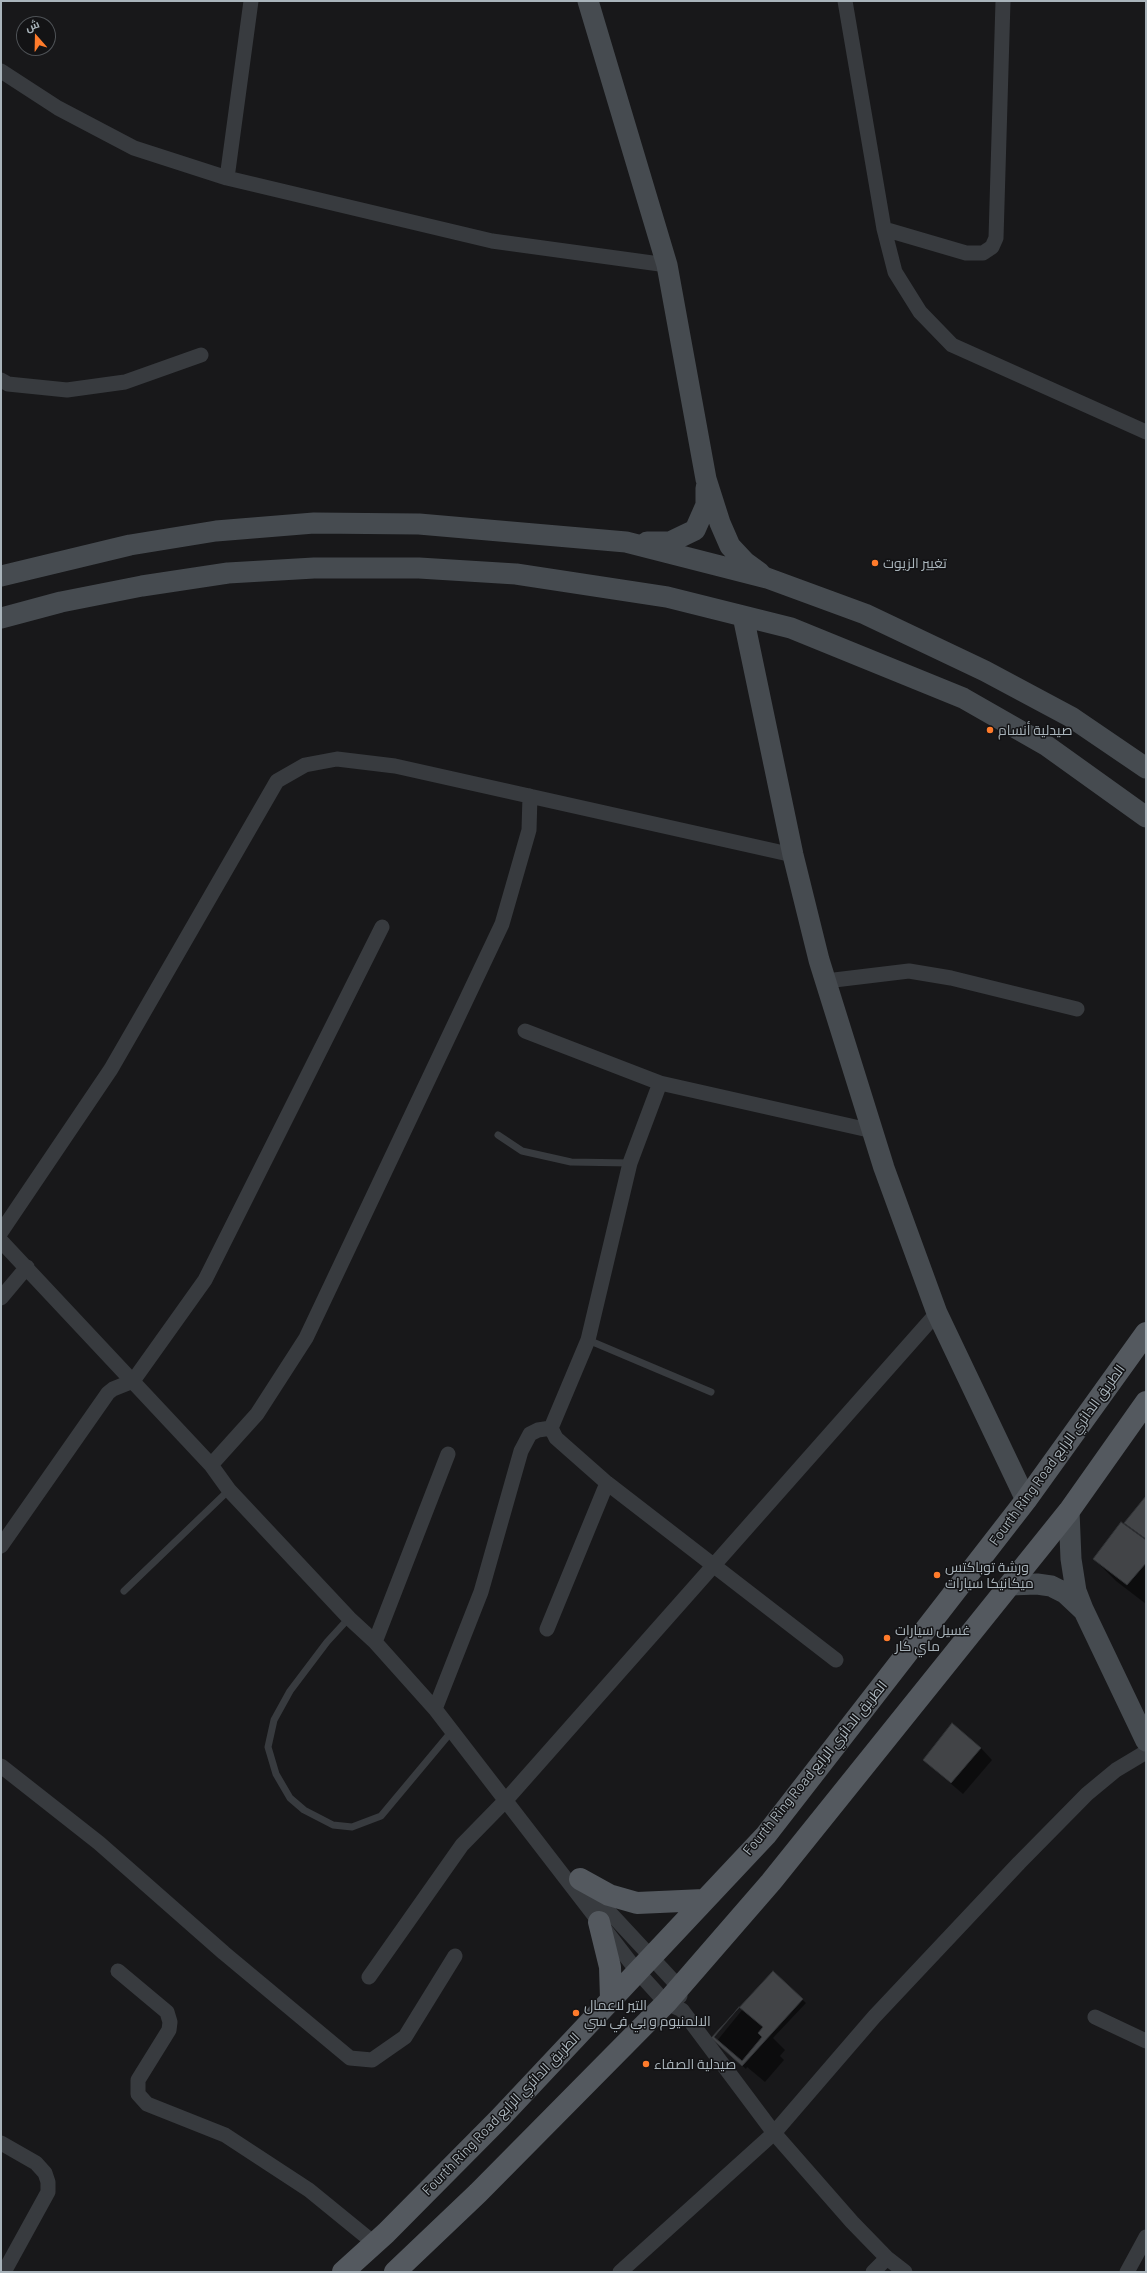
<!DOCTYPE html>
<meta charset="utf-8">
<style>
body{margin:0}
#map{position:relative;width:1147px;height:2273px;overflow:hidden;background:#18181a;font-family:Barlow,Cairo,sans-serif}
canvas{display:block}
.frame{position:absolute;inset:0;border:2px solid #a9b4bb;pointer-events:none}
.north{position:absolute;left:16px;top:16px;width:40px;height:40px;box-sizing:border-box;background:#131315;border:1px solid #4f5357;border-radius:50%;rotate:340deg;font-size:11px;font-weight:700;line-height:16px;text-align:center;color:#a9b4bb}
.north::after{content:'';display:block;margin:auto;width:14px;height:18px;background:#ff7b2b;clip-path:polygon(50% 0,100% 100%,50% 72%,0 100%)}
</style>
<div id="map">
<canvas width="1147" height="2273"></canvas>
<div class="frame"></div>
<div class="north">ش</div>
</div>
<script>
const g = document.querySelector('canvas').getContext('2d');
g.lineJoin = 'round';
function fill(path, color) {
  g.fillStyle = color;
  g.fill(path, 'evenodd');
}
function toPath(rows) {
  const path = new Path2D();
  for (const r of rows) {
    path.moveTo(r[0], r[1]);
    for (let i = 2; i < r.length; i += 2) path.lineTo(r[i], r[i + 1]);
  }
  return path;
}
function trace(path, color, width, dash) {
  g.strokeStyle = color;
  g.lineWidth = width;
  g.lineCap = dash ? 'butt' : 'round';
  g.setLineDash(dash || []);
  g.stroke(path);
}
function label(font, color, halo, rows, align = 'center') {
  g.font = font + ' Barlow,Cairo,sans-serif';
  g.lineWidth = 3;
  g.setLineDash([]);
  g.textBaseline = 'middle';
  g.strokeStyle = halo;
  g.fillStyle = color;
  for (const [text, x, y, turn = 0] of rows) {
    g.save();
    g.translate(x, y);
    g.rotate((+turn || 0) * Math.PI / 180);
    g.textAlign = isNaN(turn) ? turn : align;
    if (halo) g.strokeText(text, 0, 0);
    g.fillText(text, 0, 0);
    g.restore();
  }
}
const shadow = toPath([
 [1146,1498,1146,1604,1116,1581,1094,1559,1134,1531,1125,1522],
 [981,1748,992,1760,963,1794,936,1771],
 [773,1972,806,2003,773,2038,785,2050,780,2056,784,2060,765,2082,747,2067,746,2069,716,2042]
]);
const building = toPath([
 [1146,1496,1146,1539,1124,1523,1146,1496],
 [1121,1522,1146,1540,1146,1563,1127,1585,1093,1559,1121,1522],
 [952,1723,981,1748,951,1783,923,1760,952,1723],
 [773,1971,803,1999,742,2066,711,2038,773,1971],
 [739,2007,763,2027,758,2033,762,2037,742,2061,714,2037,739,2007]
]);
const lane = toPath([
 [498,1135,522,1151,571,1162,630,1163],
 [588,1340,711,1392],
 [124,1591,229,1490],
 [349,1618,327,1642,290,1691,274,1720,268,1747,276,1774,290,1798,304,1810,333,1825,352,1827,381,1816,452,1731]
]);
const street = toPath([
 [845,1,884,229,895,272,920,312,952,345,1146,432],
 [1,71,58,108,134,148,227,178,492,241,667,265],
 [227,178,251,1],
 [884,229,966,253,983,253,992,247,996,238,1003,1],
 [1,380,8,384,67,390,125,382,201,355],
 [826,981,909,971,951,978,1077,1009],
 [525,1031,660,1083,873,1131],
 [660,1083,630,1163,588,1340,551,1428,556,1438,607,1483,836,1660],
 [1,1232,111,1069,277,781,305,765,337,759,395,766,793,855],
 [1,1241,211,1465,229,1490,349,1618,375,1642,435,1709,637,1971,666,2003,682,2010,774,2133,852,2222,887,2258,905,2272],
 [1,1298,27,1267],
 [211,1465,257,1414,306,1338,502,924,529,830,530,796],
 [1,1546,108,1393,113,1389,133,1381,205,1280,382,927],
 [547,1629,607,1483],
 [375,1642,448,1454],
 [435,1709,481,1592,521,1451,530,1434,538,1430,551,1428],
 [1,1766,99,1843,224,1953,350,2058,372,2060,405,2037,455,1956],
 [587,1888,679,1987,680,1996],
 [118,1971,167,2012,170,2022,169,2030,138,2080,138,2094,147,2104,225,2135,309,2190,374,2243],
 [369,1977,462,1845,506,1800,937,1313],
 [1095,2017,1146,2041],
 [1,2143,36,2163,45,2173,48,2182,48,2192,4,2272],
 [620,2272,774,2133,874,2017,1019,1863,1087,1794,1116,1770,1146,1752],
 [873,2272,887,2258],
 [1127,2272,1146,2237]
]);
const secondary = toPath([
 [588,1,667,265,706,479,720,523,730,546,745,562,760,573],
 [647,542,670,542,695,530,706,505,706,488],
 [1,576,130,545,216,531,314,523,419,524,626,542,767,578,865,614,985,671,1071,717,1146,768],
 [743,616,793,855,819,960,884,1168,937,1313,1026,1500],
 [1,618,61,602,142,586,228,573,314,568,419,568,516,574,667,597,791,628,963,698,1047,746,1146,817],
 [1069,1511,1071,1559,1076,1591,1083,1609,1146,1741],
 [1010,1585,1037,1584,1051,1586,1065,1593,1082,1609]
]);
const primary = toPath([
 [580,1879,609,1895,637,1903,704,1900],
 [599,1922,610,1967,611,1999],
 [343,2272,386,2233,499,2119,766,1835,1026,1500,1146,1333],
 [395,2272,478,2193,666,2003,771,1882,1069,1511,1146,1402]
]);
const markers = [
 [875,563,4,"#ff7b2b"],
 [990,730,4,"#ff7b2b"],
 [937,1575,4,"#ff7b2b"],
 [887,1638,4,"#ff7b2b"],
 [576,2013,4,"#ff7b2b"],
 [646,2064,4,"#ff7b2b"]
];
const poiNames = [
 ["تغيير الزيوت",883,563],
 ["صيدلية أنسام",998,730],
 ["ورشة توباكتس",945,1567],
 ["ميكانيكا سيارات",945,1583],
 ["غسيل سيارات",895,1630],
 ["ماي كار",895,1646],
 ["التير لاعمال",584,2005],
 ["الالمنيوم و بي في سي",584,2021],
 ["صيدلية الصفاء",654,2064]
];
const streetNames = [
 ["Fourth Ring Road الطريق الدائري الرابع",1057,1455,-54],
 ["Fourth Ring Road الطريق الدائري الرابع",815,1768,-51],
 ["Fourth Ring Road الطريق الدائري الرابع",501,2114,-46]
];
fill(shadow, '#0007');
fill(building, '#424447');
trace(building, '#313336', 1);
trace(lane, '#383b3f', 7);
trace(street, '#383b3f', 15);
trace(secondary, '#464b50', 21);
trace(primary, '#54595f', 22);
for (const [x, y, r, color] of markers) {
  const dot = new Path2D();
  dot.arc(x, y, r, 0, 2 * Math.PI);
  g.fillStyle = color;
  g.fill(dot);
  trace(dot, '#131315', 1.5);
}
label('14px', '#a9b4bb', '#131315', poiNames, 'left');
label('14px', '#a9b4bb', '#131315', streetNames);
</script>
